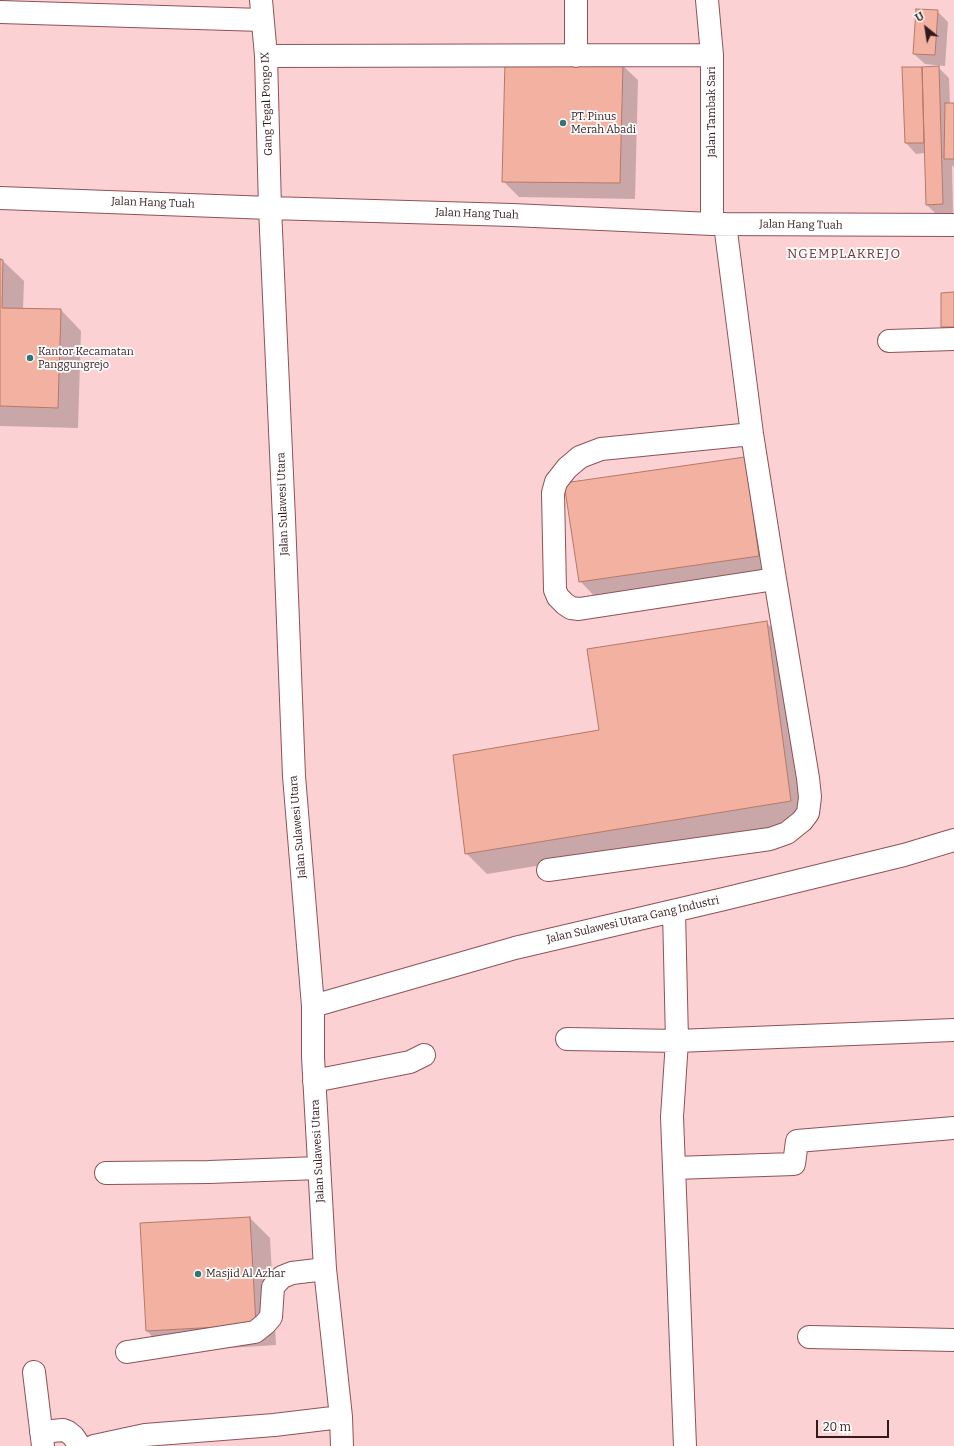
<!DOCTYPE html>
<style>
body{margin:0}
#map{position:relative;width:954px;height:1446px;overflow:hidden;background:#fcd1d3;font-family:Bitter,serif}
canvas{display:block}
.north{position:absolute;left:906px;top:8px;width:40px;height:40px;-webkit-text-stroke:3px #fefefe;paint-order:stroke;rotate:330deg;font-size:11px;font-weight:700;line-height:16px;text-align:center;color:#331a1c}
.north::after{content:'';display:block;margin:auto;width:14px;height:18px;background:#331a1c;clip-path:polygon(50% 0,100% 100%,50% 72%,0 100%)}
.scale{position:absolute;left:816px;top:1420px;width:73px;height:18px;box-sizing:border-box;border:2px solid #331a1c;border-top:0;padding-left:5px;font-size:12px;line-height:14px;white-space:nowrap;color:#331a1c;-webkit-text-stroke:3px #fefefe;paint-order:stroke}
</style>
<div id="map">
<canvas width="954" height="1446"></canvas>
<div class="north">U</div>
<div class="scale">20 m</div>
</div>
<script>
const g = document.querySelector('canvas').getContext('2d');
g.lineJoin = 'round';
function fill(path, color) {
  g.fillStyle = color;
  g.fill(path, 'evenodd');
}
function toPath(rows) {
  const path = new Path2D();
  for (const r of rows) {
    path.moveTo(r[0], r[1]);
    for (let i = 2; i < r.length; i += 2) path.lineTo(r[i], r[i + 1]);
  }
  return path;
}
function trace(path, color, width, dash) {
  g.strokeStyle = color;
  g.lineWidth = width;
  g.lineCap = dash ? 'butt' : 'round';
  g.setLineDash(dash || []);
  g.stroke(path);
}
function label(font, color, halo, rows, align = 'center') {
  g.font = font + ' Bitter,serif';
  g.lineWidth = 3.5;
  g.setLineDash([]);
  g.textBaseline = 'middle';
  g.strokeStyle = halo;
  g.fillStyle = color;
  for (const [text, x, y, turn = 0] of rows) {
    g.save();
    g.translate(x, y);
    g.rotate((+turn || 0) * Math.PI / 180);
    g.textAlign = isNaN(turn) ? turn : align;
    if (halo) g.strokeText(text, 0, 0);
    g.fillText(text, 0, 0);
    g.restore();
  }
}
const shadow = toPath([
 [937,11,948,22,945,66,925,64,914,54],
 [622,65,638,80,635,199,519,197,503,181],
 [938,67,949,78,950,104,954,104,954,168,952,165,953,215,937,215,927,205,925,153,916,154,906,143,903,68],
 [0,260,3,261,24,281,23,309,61,310,81,331,78,428,0,426],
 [954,293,954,337,953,337,942,327],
 [745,458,779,577,600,602,580,581],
 [766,622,787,643,811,821,487,874,466,853,600,731],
 [250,1218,270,1238,276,1345,167,1352,147,1331,141,1224]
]);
const building = toPath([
 [916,9,938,10,935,55,913,54,916,9],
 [505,61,623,64,620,183,502,182,505,61],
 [939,66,943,204,926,205,922,67,939,66],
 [902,67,922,67,924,143,905,143,902,67],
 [945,103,954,103,954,159,944,159,945,103],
 [0,259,3,260,2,308,61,309,58,408,0,406,0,259],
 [954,292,954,327,941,327,941,293,954,292],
 [745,457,759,556,579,582,564,483,745,457],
 [767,621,791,801,465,854,453,755,599,730,587,649,767,621],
 [250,1217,256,1325,146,1331,140,1223,250,1217]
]);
const minor = toPath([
 [261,0,266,56,270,208,284,519,294,776,313,1006,313,1057,325,1269,341,1417,342,1446],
 [707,0,712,55,712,224],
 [0,12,262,20],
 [266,56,712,55],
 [576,56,576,0],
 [0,198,270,208,512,215,712,224,954,225],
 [889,341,954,339],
 [752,434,601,449,580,457,567,468,556,482,553,493,555,590,558,597,565,604,571,608,579,609,775,579],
 [548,870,770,839,787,833,802,821,808,813,810,797,808,778,775,579,752,434,725,224],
 [674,911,677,1041,672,1117,685,1446],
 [313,1006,515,948,724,899,904,855,954,840],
 [567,1039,677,1041,954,1030],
 [314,1081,410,1062,424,1055],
 [674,1168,794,1164,797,1141,954,1128],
 [106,1173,209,1172,319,1168],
 [809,1337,954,1340],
 [127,1352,255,1332,265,1324,271,1317,273,1287,282,1277,292,1273,325,1269],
 [34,1372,43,1446],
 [41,1432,63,1430,68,1432,73,1436,80,1446],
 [94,1446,145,1435,274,1425,341,1417]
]);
const markers = [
 [563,123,4,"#2d7777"],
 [30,358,4,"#2d7777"],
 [198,1274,4,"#2d7777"]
];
const streetNames = [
 ["Gang Tegal Pongo IX",267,104,-92],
 ["Jalan Tambak Sari",712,112,-90],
 ["Jalan Hang Tuah",153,203,2],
 ["Jalan Hang Tuah",477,214,2],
 ["Jalan Hang Tuah",801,225,1],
 ["Jalan Sulawesi Utara",283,504,-92],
 ["Jalan Sulawesi Utara",298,827,-95],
 ["Jalan Sulawesi Utara Gang Industri",633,920,-13],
 ["Jalan Sulawesi Utara",318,1151,-93]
];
const poiNames = [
 ["PT. Pinus",571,117],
 ["Merah Abadi",571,130],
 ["Kantor Kecamatan",38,352],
 ["Panggungrejo",38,365],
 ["Masjid Al Azhar",206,1274]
];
const quarterNames = [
 ["NGEMPLAKREJO",844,254]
];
fill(shadow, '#0003');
fill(building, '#f3b2a1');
trace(building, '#b47868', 1);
trace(minor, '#8e5257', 24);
trace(minor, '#fff', 22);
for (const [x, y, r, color] of markers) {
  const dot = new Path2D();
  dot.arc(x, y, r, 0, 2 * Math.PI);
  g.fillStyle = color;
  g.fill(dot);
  trace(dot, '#fefefe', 1.5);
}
label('11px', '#331a1c', '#fefefe', streetNames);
label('11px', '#331a1c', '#fefefe', poiNames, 'left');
g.letterSpacing = '1px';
label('13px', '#6d353a', '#fefefe', quarterNames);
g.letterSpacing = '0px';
</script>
